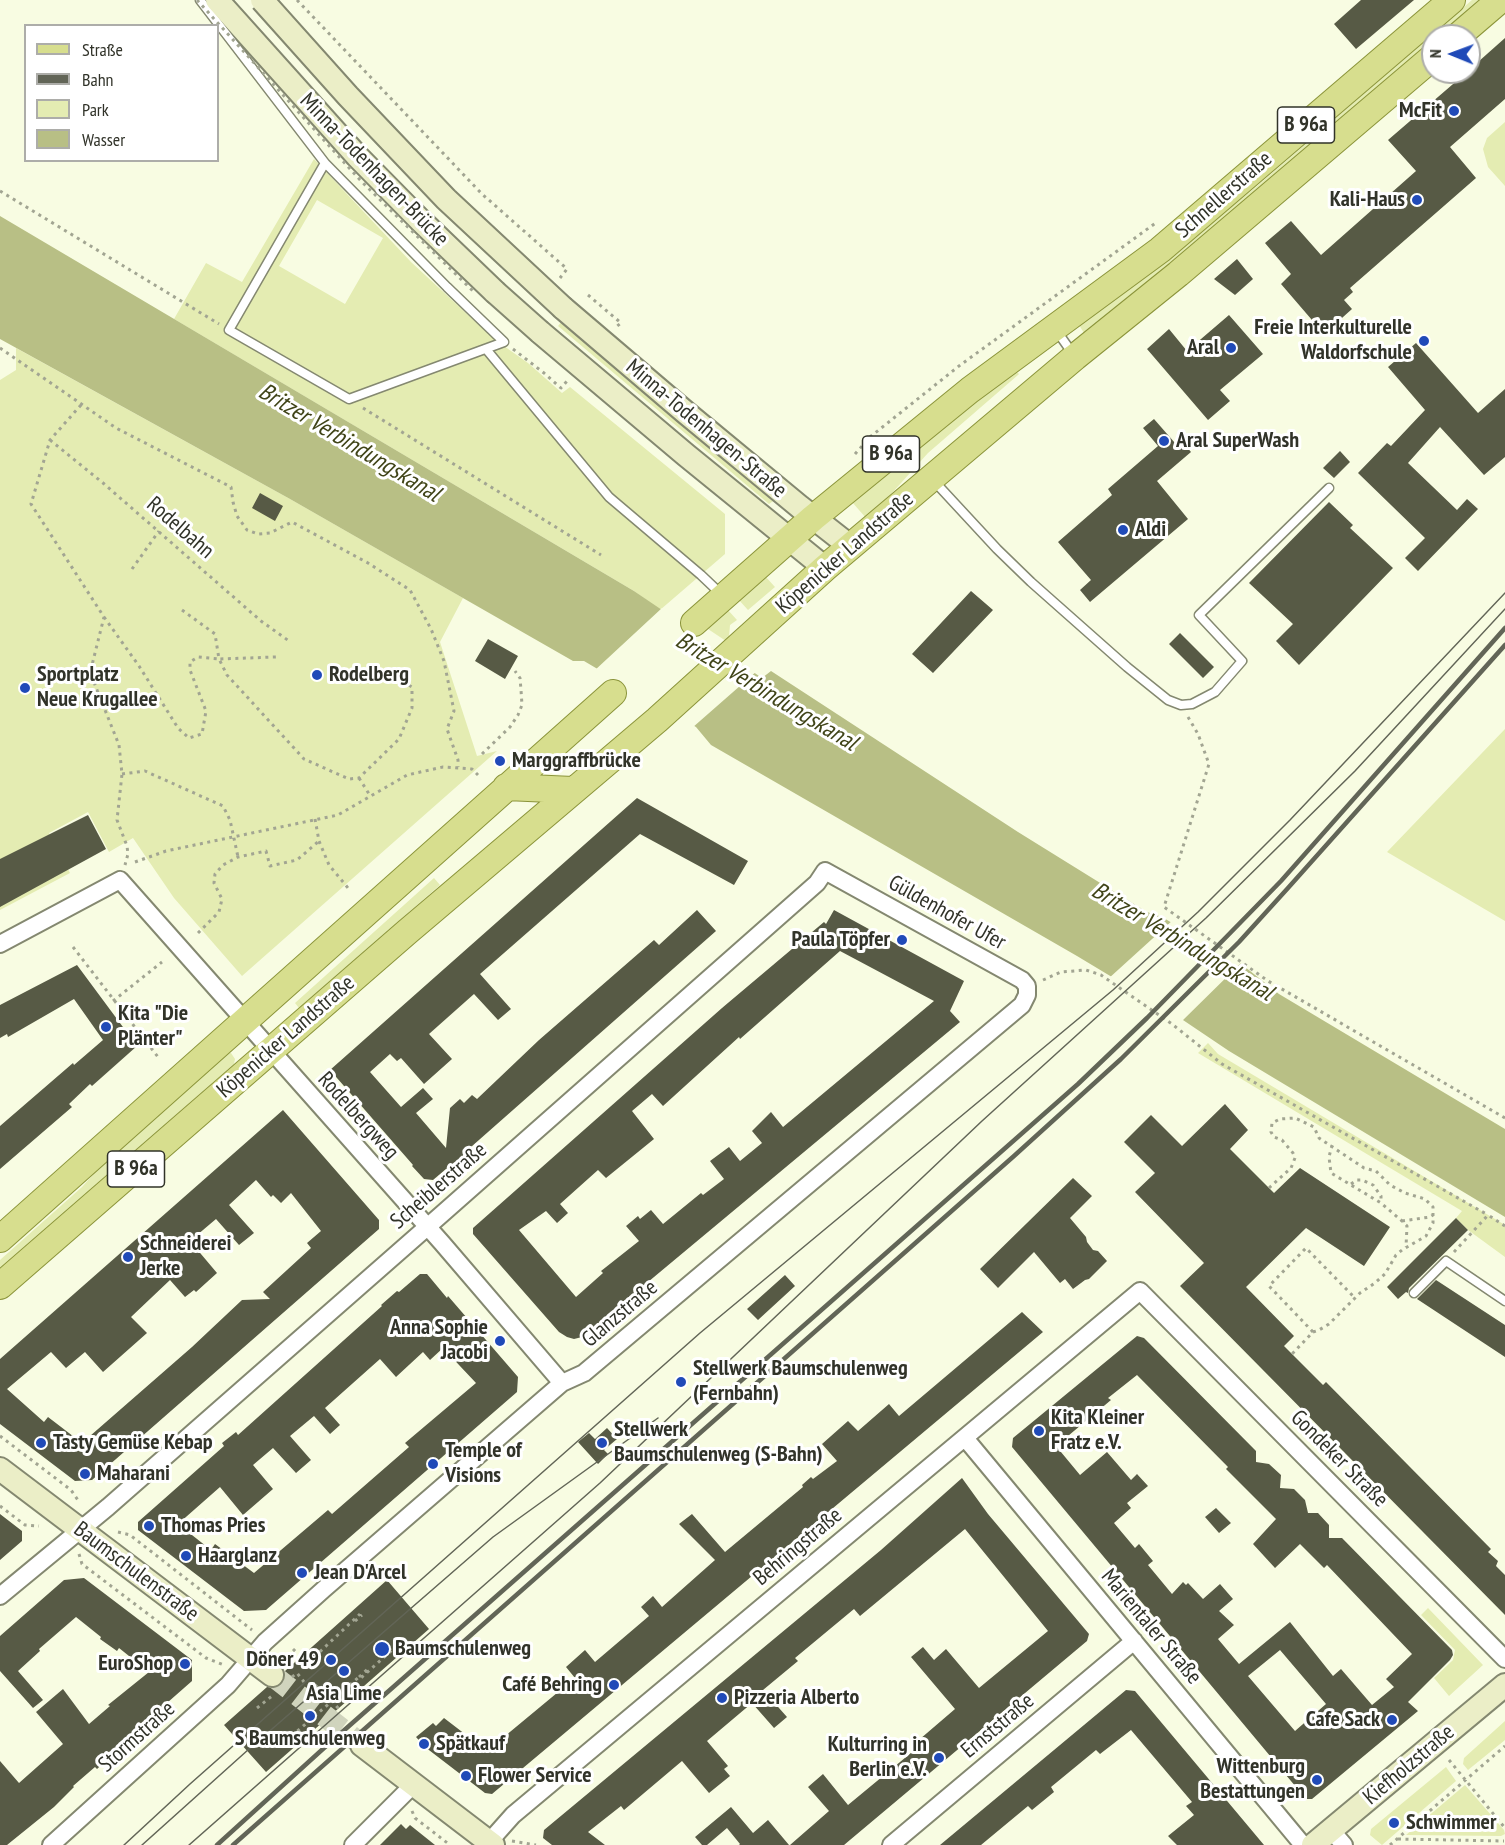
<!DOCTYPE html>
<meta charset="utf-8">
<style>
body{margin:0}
#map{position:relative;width:1505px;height:1845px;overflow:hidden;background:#f8fce2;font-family:"PT Sans Narrow",sans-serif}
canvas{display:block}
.legend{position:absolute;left:24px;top:24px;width:195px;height:138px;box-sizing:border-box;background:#fff;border:2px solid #adada9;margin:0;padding:8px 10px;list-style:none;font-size:18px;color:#313329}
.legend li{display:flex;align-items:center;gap:12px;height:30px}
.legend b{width:30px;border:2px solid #adada9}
.north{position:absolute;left:1421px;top:24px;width:60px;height:60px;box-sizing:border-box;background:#fff;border:2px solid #adada9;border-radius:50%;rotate:271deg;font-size:16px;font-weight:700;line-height:24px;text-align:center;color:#313329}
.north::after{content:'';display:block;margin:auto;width:21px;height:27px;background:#204ab8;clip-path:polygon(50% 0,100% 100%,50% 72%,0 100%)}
</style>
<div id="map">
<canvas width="1505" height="1845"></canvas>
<ul class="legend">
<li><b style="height:8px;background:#d7de8e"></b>Straße</li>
<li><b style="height:8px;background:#626557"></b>Bahn</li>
<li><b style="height:16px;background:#e4ecb2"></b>Park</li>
<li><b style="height:16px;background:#b8bf85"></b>Wasser</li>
</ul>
<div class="north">N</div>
</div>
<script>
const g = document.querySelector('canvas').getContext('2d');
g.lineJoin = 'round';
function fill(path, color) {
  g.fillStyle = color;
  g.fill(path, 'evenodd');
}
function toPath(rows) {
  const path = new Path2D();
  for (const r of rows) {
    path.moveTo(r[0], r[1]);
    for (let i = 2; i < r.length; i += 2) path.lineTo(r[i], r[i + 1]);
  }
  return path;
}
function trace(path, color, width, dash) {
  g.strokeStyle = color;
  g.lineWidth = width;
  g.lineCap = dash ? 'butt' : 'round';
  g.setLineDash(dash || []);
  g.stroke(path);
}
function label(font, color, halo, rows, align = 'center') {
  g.font = font + ' "PT Sans Narrow",sans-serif';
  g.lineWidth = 6;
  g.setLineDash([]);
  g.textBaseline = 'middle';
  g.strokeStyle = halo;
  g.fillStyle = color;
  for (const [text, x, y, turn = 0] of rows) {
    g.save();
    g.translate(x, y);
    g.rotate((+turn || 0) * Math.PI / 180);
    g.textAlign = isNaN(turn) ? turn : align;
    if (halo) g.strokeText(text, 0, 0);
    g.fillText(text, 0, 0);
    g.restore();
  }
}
const green = toPath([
 [1472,0,1480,0,1439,36,1433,36,1433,41,1348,116,1170,264,1084,333,1079,325,1166,260,1256,187],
 [1505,122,1505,186,1488,167,1483,149,1487,138],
 [314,159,411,262,494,339,528,363,562,393,570,387,725,514,725,554,660,610,634,591,174,319,206,263,242,282],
 [317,200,383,238,345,304,279,266],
 [564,319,776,499,769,504,558,326],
 [16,348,290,499,463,598,440,642,477,756,497,751,242,976,174,898,133,838,109,852,88,812,49,833,70,873,0,910,0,380,16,370],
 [1016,371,1019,374,1018,375,928,453,883,503,866,518,852,502,971,405],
 [765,576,775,587,748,610,738,599],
 [727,609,737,620,730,625,729,637,726,641,705,627],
 [1505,729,1505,921,1387,852],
 [434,878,440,885,299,1008,295,1003],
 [1208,1043,1218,1054,1505,1225,1505,1257,1468,1230,1456,1218,1462,1211,1198,1053],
 [224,1053,231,1053,235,1059,234,1064,0,1269,0,1260,82,1187,115,1150],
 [1428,1608,1483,1665,1449,1696,1434,1678,1453,1660,1455,1650,1421,1615],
 [1505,1721,1505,1740,1468,1770,1463,1764,1464,1758],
 [1446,1767,1456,1781,1382,1845,1370,1835,1371,1829],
 [1465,1785,1504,1830,1505,1834,1501,1836,1406,1835]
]);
const water = toPath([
 [0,216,634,591,762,678,771,671,1018,832,1147,912,1162,917,1240,963,1279,994,1505,1129,1505,1217,1229,1051,1180,1018,1077,956,711,745,696,727,584,661,573,661,290,499,0,339]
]);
const pier = toPath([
 [662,608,757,671,692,728,594,671],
 [1173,920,1243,961,1181,1022,1108,979]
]);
const building = toPath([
 [1361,0,1414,0,1356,49,1334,24],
 [1505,38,1505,99,1450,147,1476,178,1350,288,1353,292,1344,300,1352,309,1324,334,1281,284,1291,274,1265,243,1291,221,1321,255,1416,171,1388,140,1467,72,1469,72,1469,70],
 [1237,259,1253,279,1235,295,1214,279],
 [1229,315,1263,354,1220,390,1230,401,1208,420,1147,349,1169,329,1187,351],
 [1416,343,1478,413,1505,389,1505,457,1484,475,1440,427,1408,463,1457,510,1467,499,1478,509,1418,571,1405,558,1425,538,1358,473,1387,443,1391,446,1425,410,1388,367],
 [1154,419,1175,443,1180,439,1191,452,1157,481,1188,519,1090,602,1080,590,1091,580,1058,542,1112,495,1108,489,1158,446,1143,428],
 [1340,451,1350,462,1334,478,1323,468],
 [260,493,283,506,275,521,252,508],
 [1329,502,1353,525,1350,528,1393,568,1299,665,1276,641,1293,624,1249,583],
 [971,591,993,610,933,673,912,654],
 [1180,633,1214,667,1203,678,1169,644],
 [488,639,518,656,505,679,475,661],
 [637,798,748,861,734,885,640,834,480,974,511,1009,498,1020,474,994,429,1034,452,1059,424,1084,401,1058,397,1061,390,1054,370,1072,401,1107,423,1088,433,1099,416,1113,446,1148,450,1108,460,1099,464,1103,472,1095,477,1099,539,1040,654,940,659,945,697,910,716,931,471,1147,472,1149,453,1165,452,1164,433,1180,424,1179,412,1166,413,1165,330,1070],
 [88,815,106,849,0,907,0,859],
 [834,910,964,981,950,1011,960,1022,582,1337,574,1339,567,1337,559,1332,473,1234,473,1228,722,1008,824,922,826,924],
 [840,951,934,1001,783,1127,771,1112,752,1131,762,1143,740,1161,729,1147,710,1161,724,1179,703,1195,701,1193,663,1224,651,1210,640,1219,638,1216,626,1226,639,1241,601,1271,603,1273,576,1297,519,1230,546,1211,557,1223,568,1213,560,1204,598,1170,606,1178,654,1139,632,1111,652,1094,663,1106,739,1037,740,1039],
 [77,965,137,1046,92,1086,90,1084,69,1104,72,1107,0,1169,0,1126,73,1063,74,1065,103,1040,74,999,8,1037,7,1034,0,1038,0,1005],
 [1225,1104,1248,1130,1230,1149,1274,1193,1300,1168,1390,1227,1364,1266,1306,1228,1246,1287,1294,1336,1284,1346,1323,1385,1326,1382,1491,1549,1488,1552,1498,1561,1496,1566,1505,1575,1505,1615,1180,1286,1204,1263,1135,1192,1155,1173,1124,1142,1151,1115,1182,1146],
 [283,1110,379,1220,379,1229,92,1480,75,1481,0,1424,0,1359],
 [256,1180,271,1197,273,1195,281,1203,291,1193,321,1231,307,1243,311,1248,263,1292,270,1299,242,1300,192,1347,82,1443,48,1417,44,1422,7,1389,51,1352,66,1368,85,1352,103,1372,147,1333,131,1317,170,1280,185,1297,194,1290,196,1292,217,1273,190,1241,216,1219,239,1245,254,1233,229,1205],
 [1073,1178,1092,1196,1070,1218,1086,1237,1087,1242,1093,1250,1098,1251,1107,1261,1089,1279,1085,1280,1073,1289,1065,1279,1060,1283,1034,1252,998,1288,980,1269],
 [1456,1218,1468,1230,1409,1288,1408,1293,1406,1292,1398,1299,1387,1287],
 [420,1274,427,1274,447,1298,448,1296,518,1377,517,1392,266,1610,244,1611,138,1530,138,1522,224,1446,222,1443,236,1432,238,1435,382,1306,381,1305,397,1291,399,1292],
 [443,1348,476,1383,405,1443,409,1447,332,1514,328,1510,254,1573,215,1544,211,1550,178,1524,220,1487,243,1515,273,1489,253,1465,273,1448,296,1473,311,1460,290,1436,314,1416,330,1434,340,1425,325,1408,380,1359,396,1377,423,1352,430,1360],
 [785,1275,795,1286,758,1320,747,1309],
 [1436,1280,1505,1325,1505,1357,1417,1299],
 [1022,1312,1043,1332,492,1794,485,1793,425,1747,416,1737,433,1723,436,1726,444,1718,487,1751,575,1678,566,1667,585,1650,595,1662,649,1616,641,1607,653,1596,662,1607,715,1560,679,1524,692,1514,725,1552,803,1487,802,1485,811,1477,813,1479,837,1461,822,1444,848,1421,858,1431,889,1404,899,1416],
 [1137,1336,1144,1338,1256,1451,1256,1462,1269,1464,1281,1475,1280,1488,1294,1489,1305,1500,1308,1513,1318,1513,1329,1525,1329,1538,1342,1538,1452,1650,1453,1655,1450,1660,1408,1702,1418,1711,1312,1799,1306,1799,1012,1447,1013,1438],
 [1137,1375,1228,1467,1226,1469,1276,1519,1253,1544,1275,1568,1300,1544,1324,1568,1327,1565,1412,1654,1386,1679,1394,1687,1372,1705,1341,1669,1333,1676,1290,1622,1239,1664,1218,1639,1234,1625,1219,1611,1233,1599,1220,1584,1203,1599,1188,1583,1186,1585,1183,1582,1172,1594,1148,1565,1153,1561,1139,1544,1135,1548,1114,1523,1131,1508,1127,1503,1148,1486,1137,1474,1131,1480,1107,1452,1080,1475,1056,1446,1111,1400,1108,1398],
 [1280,1650,1326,1704,1295,1731,1248,1676],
 [607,1428,617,1439,604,1450,608,1454,598,1464,578,1442,589,1433,595,1439],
 [962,1478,988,1514,1089,1634,1087,1641,844,1845,790,1845,829,1811,808,1787,823,1774,848,1805,923,1743,920,1739,955,1709,911,1657,923,1647,934,1660,946,1649,979,1688,1048,1631,965,1529,860,1616,854,1609,795,1658,798,1661,763,1690,787,1717,774,1728,752,1703,707,1741,728,1766,724,1769,730,1776,709,1793,682,1761,624,1810,621,1806,588,1832,605,1845,552,1845,543,1838,544,1830,881,1550],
 [1216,1508,1231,1523,1219,1533,1205,1517],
 [0,1514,22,1531,22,1541,0,1560],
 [84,1578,192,1660,192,1681,110,1753,112,1755,97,1769,95,1767,73,1786,74,1787,54,1807,7,1845,0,1845,0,1761,19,1783,63,1744,36,1712,63,1689,89,1724,110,1706,108,1705,149,1672,119,1648,117,1651,100,1639,101,1637,76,1617,39,1649,40,1651,18,1671,43,1700,33,1708,0,1671,0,1636,64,1580],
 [387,1580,429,1629,266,1772,224,1725,267,1687,277,1688,282,1684,285,1677,285,1671],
 [1126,1690,1135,1691,1264,1845,1177,1845,1168,1836,1194,1815,1186,1806,1192,1802,1131,1730,1100,1754,1096,1750,1051,1787,1054,1792,1032,1810,1028,1806,981,1845,940,1845],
 [731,1807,753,1833,768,1820,789,1845,739,1845,740,1844,727,1828,707,1845,702,1845,695,1837],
 [401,1824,406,1829,410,1825,435,1845,380,1845]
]);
const secondaryTunnel = toPath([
 [272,1675,362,1745]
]);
const path = toPath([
 [297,0,482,194,567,269,560,278],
 [0,191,219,324],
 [588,295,621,323,616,327],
 [0,348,116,428,231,487,233,502,237,516,247,530,258,534,270,533,292,522,368,563,410,590,431,629,444,661,454,711,447,729,458,760,458,767],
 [513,349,544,373,561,388,567,381],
 [81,405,50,440,31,504,104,617,92,665,95,685,119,745,122,774,117,820,127,846,128,854,125,865],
 [363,408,601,555],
 [50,440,103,483,261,621,289,641],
 [855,454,870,437,959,366,1157,222],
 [132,569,159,531],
 [182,610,215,634,219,659,276,657],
 [104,617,139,666,178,728,189,738,202,734,206,711,190,670,190,662,198,657,219,659,227,675,304,759,349,779,359,778,399,739,412,708,412,687,393,676,374,672],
 [1188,717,1198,734,1209,764,1164,907,1268,981,1505,1118],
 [482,754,510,727,518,715,522,705,521,690,520,678,515,671],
 [122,774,145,771,223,806,230,820,238,857],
 [359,778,371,797],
 [315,819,319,841,329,865,348,888],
 [135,862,166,851,338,815,407,775,443,767,472,769,478,775],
 [198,933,219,912,222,899,214,883,215,874,223,865,238,857,266,851,270,866,297,860,319,841],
 [73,947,158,1057],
 [1043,980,1061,972,1086,970,1101,975,1172,1024,1222,1064,1488,1215],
 [113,1001,162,962],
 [1332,1145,1329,1157,1331,1173,1381,1203,1402,1221,1407,1226,1406,1247],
 [1351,1184,1357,1180,1362,1180,1373,1185,1381,1196,1381,1203],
 [1269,1188,1291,1168,1295,1158,1293,1153,1282,1140,1274,1137,1271,1132,1272,1123,1280,1119,1295,1118,1314,1127,1319,1138,1364,1168,1376,1171,1390,1185,1405,1193,1425,1199,1433,1207,1433,1223,1426,1236,1402,1250,1396,1255,1385,1274,1375,1283,1360,1293,1329,1324,1319,1330,1313,1332,1292,1354],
 [1402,1221,1430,1217,1433,1215],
 [1454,1252,1488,1215,1505,1226],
 [1313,1332,1269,1286,1306,1248,1355,1298],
 [0,1436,71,1490,80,1503],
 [0,1506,25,1525,39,1526],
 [118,1532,130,1535,252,1630],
 [79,1554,82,1564,206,1658,224,1665],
 [355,1621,362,1615],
 [293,1649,297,1653],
 [383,1655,391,1648],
 [309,1662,360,1614],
 [292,1677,297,1673,304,1682],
 [359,1677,369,1668],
 [315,1687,318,1684],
 [344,1690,359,1677,361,1678,392,1650],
 [257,1708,272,1696],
 [286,1741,332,1701,339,1709],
 [1449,1760,1505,1828],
 [412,1811,415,1818,450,1845],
 [1398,1839,1504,1841],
 [512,1841,536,1845],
 [1390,1845,1505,1746]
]);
const lane = toPath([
 [200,0,325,163],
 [325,163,447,287,504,342,349,399,229,330,325,163],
 [1056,330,1073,354],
 [486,349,609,497,701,575,721,594],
 [934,481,997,549,1031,582,1127,667,1168,700,1181,705,1192,704,1215,692,1242,661,1199,615,1329,488],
 [1414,1293,1446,1261,1505,1301]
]);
const street = toPath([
 [0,944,120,880,442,1243,562,1383],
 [965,1438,1303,1845],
 [0,1596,108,1507,442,1214,817,883,825,871,1022,980,1027,986,1027,995,1022,1005,584,1373,562,1383,324,1589,265,1642,228,1685,51,1845],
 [1331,1830,1344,1845],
 [489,1842,513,1815,1140,1291,1505,1659],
 [353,1845,414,1784],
 [891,1845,1134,1641]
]);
const secondary = toPath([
 [217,0,357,156,420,220,495,292],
 [563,308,685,412,800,507,851,547],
 [540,332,686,455,825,568],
 [0,1469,272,1675],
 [362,1745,493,1845],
 [1313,1845,1505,1685]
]);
const primary = toPath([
 [1458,36,1500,0],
 [694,623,813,518,970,390,1160,250,1452,0],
 [506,787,573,790],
 [0,1239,613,693],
 [0,1286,407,932,657,720,825,568,1075,357,1178,274,1433,57]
]);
const tram = toPath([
 [124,1845,190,1784,700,1333,1113,990,1198,912,1290,820,1505,593],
 [142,1845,249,1749,493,1537,658,1418],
 [189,1845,600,1483,982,1121,1206,918,1355,771,1505,609]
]);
const rail = toPath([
 [217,1845,324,1748,1078,1084,1147,1018,1281,881,1505,628],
 [233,1845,1014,1156,1121,1059,1239,942,1288,888,1505,645]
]);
const pathBridge = toPath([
 [197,0,361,181,474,292]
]);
const secondaryBridge = toPath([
 [262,0,348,96,446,199,563,308],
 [495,292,540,332]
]);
const markers = [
 [1454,111,6,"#204ab8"],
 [1417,200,6,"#204ab8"],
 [1424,341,6,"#204ab8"],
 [1231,348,6,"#204ab8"],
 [1164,441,6,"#204ab8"],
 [1123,530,6,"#204ab8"],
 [317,675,6,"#204ab8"],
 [25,688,6,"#204ab8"],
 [500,761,6,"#204ab8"],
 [902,940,6,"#204ab8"],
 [106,1027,6,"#204ab8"],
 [128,1257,6,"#204ab8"],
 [500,1341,6,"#204ab8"],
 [681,1382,6,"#204ab8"],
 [1039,1431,6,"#204ab8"],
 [41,1443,6,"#204ab8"],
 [602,1443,6,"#204ab8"],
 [433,1464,6,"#204ab8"],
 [85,1474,6,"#204ab8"],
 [149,1526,6,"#204ab8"],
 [186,1556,6,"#204ab8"],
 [302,1573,6,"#204ab8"],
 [382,1649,8,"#204ab8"],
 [331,1660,6,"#204ab8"],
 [185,1664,6,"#204ab8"],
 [344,1671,6,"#204ab8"],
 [614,1685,6,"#204ab8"],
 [722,1698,6,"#204ab8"],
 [310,1716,6,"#204ab8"],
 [1392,1720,6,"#204ab8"],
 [424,1744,6,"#204ab8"],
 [939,1758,6,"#204ab8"],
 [466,1776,6,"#204ab8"],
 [1317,1780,6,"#204ab8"],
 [1394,1823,6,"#204ab8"]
];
const shields = [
 [1306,125,57],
 [891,454,57],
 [136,1169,57]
];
const shieldNames = [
 ["B 96a",1306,125],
 ["B 96a",891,454],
 ["B 96a",136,1169]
];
const poiNames = [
 ["McFit",1442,111,"right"],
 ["Kali-Haus",1405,200,"right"],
 ["Freie Interkulturelle",1412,328,"right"],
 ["Waldorfschule",1412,353,"right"],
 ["Aral",1219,348,"right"],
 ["Aral SuperWash",1176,441],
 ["Aldi",1135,530],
 ["Sportplatz",37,675],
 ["Neue Krugallee",37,700],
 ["Rodelberg",329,675],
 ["Marggraffbrücke",512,761],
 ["Paula Töpfer",890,940,"right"],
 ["Kita \"Die",118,1014],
 ["Plänter\"",118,1039],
 ["Schneiderei",140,1244],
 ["Jerke",140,1269],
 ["Anna Sophie",488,1328,"right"],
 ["Jacobi",488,1353,"right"],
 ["Stellwerk Baumschulenweg",693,1369],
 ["(Fernbahn)",693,1394],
 ["Kita Kleiner",1051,1418],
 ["Fratz e.V.",1051,1443],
 ["Stellwerk",614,1430],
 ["Baumschulenweg (S-Bahn)",614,1455],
 ["Tasty Gemüse Kebap",53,1443],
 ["Temple of",445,1451],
 ["Visions",445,1476],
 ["Maharani",97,1474],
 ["Thomas Pries",161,1526],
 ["Haarglanz",198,1556],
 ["Jean D'Arcel",314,1573],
 ["Baumschulenweg",395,1649],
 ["Döner 49",319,1660,"right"],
 ["EuroShop",173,1664,"right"],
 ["Café Behring",602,1685,"right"],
 ["Asia Lime",344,1694,"center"],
 ["Pizzeria Alberto",734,1698],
 ["Cafe Sack",1380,1720,"right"],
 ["S Baumschulenweg",310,1739,"center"],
 ["Spätkauf",436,1744],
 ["Kulturring in",927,1745,"right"],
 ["Berlin e.V.",927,1770,"right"],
 ["Wittenburg",1305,1767,"right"],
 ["Bestattungen",1305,1792,"right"],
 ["Flower Service",478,1776],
 ["Schwimmer",1406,1823]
];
const streetNames = [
 ["Minna-Todenhagen-Brücke",374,170,46],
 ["Schnellerstraße",1224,195,-41],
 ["Minna-Todenhagen-Straße",706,429,40],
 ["Rodelbahn",180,528,41],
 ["Köpenicker Landstraße",845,553,-41],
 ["Güldenhofer Ufer",947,913,29],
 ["Köpenicker Landstraße",286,1037,-41],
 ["Rodelbergweg",358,1116,48],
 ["Scheiblerstraße",439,1186,-41],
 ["Glanzstraße",620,1314,-40],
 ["Gondeker Straße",1339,1459,45],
 ["Behringstraße",798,1547,-40],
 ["Baumschulenstraße",136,1572,37],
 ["Marientaler Straße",1151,1627,50],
 ["Ernststraße",998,1726,-40],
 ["Stormstraße",137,1737,-42],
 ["Kiefholzstraße",1409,1765,-40]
];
const waterNames = [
 ["Britzer Verbindungskanal",349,443,31],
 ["Britzer Verbindungskanal",766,692,31],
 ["Britzer Verbindungskanal",1182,942,31]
];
fill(green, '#e4ecb2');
fill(water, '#b8bf85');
fill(pier, '#f8fce2');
fill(building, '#575a45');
trace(secondaryTunnel, '#d0d4bd', 22, [22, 11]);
trace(lane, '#848870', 11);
trace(street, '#848870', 20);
trace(secondary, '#848870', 26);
trace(primary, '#8b943a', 28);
trace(path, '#a2a592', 3, [3, 4.5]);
trace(lane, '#fff', 8);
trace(street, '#fff', 16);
trace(secondary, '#ebeec7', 22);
trace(primary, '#d7de8e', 26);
trace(tram, '#626557', 1.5);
trace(rail, '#626557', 4.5);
trace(secondaryBridge, '#848870', 26, []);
trace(pathBridge, '#a2a592', 3, [3, 4.5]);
trace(secondaryBridge, '#ebeec7', 22);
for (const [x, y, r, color] of markers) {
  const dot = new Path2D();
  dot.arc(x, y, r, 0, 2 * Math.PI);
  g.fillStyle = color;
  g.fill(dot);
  trace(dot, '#fff', 2);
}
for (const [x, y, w] of shields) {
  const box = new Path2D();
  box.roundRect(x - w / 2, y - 18, w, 36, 4.5);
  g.fillStyle = '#fff';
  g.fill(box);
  trace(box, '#313329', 1.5);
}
label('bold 21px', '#313329', null, shieldNames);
label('bold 22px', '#313329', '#fff', poiNames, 'left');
label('22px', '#313329', '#fff', streetNames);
label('italic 24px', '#404418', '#fff', waterNames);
</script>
